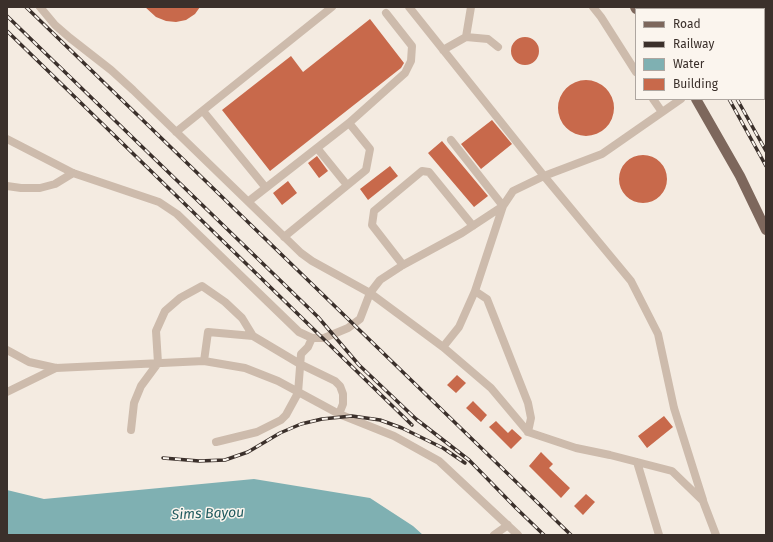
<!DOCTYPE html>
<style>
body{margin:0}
#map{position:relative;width:773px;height:542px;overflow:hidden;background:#f4ebe1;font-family:"Fira Sans",sans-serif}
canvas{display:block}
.frame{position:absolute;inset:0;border:8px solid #3b302b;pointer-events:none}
.legend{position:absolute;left:635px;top:8px;width:130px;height:92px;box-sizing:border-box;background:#fbf5ee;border:1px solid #aea6a0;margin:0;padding:5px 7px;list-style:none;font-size:12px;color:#3b302b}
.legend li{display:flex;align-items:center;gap:8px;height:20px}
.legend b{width:20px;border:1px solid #aea6a0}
</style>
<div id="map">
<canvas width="773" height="542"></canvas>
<div class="frame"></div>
<ul class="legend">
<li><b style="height:5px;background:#7d675c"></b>Road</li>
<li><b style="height:5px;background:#3b302b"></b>Railway</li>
<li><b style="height:11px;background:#7fb0b2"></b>Water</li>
<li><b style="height:11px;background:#c8694b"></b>Building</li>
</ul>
</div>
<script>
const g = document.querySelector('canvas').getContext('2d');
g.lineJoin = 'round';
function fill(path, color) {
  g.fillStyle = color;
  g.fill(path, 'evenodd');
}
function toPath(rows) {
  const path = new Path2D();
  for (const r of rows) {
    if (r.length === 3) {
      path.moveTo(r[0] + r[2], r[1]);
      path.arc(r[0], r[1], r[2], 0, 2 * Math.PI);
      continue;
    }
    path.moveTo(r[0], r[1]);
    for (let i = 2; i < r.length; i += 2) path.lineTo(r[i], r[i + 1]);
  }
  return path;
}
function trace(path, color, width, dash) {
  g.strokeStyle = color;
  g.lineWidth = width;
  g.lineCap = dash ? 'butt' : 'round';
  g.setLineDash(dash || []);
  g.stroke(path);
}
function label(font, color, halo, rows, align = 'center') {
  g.font = font + ' "Fira Sans",sans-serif';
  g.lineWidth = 3;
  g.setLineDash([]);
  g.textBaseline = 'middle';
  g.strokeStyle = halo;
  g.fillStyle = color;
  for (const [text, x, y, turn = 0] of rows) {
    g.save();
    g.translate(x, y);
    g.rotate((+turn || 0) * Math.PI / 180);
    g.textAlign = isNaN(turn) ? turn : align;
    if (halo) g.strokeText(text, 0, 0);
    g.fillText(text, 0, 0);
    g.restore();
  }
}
const water = toPath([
 [254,479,370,498,413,526,423,535,7,535,7,490,44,499]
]);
const building = toPath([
 [145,7,200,7,195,14,186,20,176,22,166,21,156,17],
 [370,19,404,63,401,68,270,171,222,110,291,56,303,72],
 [525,51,14],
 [586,108,28],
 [492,120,512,144,481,169,461,144],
 [442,141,488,196,474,207,428,153],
 [643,179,24],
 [317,156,328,171,319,178,308,163],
 [390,166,398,176,368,200,360,189],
 [288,181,297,193,282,205,273,193],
 [457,375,466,383,456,393,447,385],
 [473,401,487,415,481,422,466,408],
 [664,416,673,427,647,448,638,436],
 [496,421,508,433,512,429,522,438,511,449,489,427],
 [541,452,553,464,549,468,570,488,561,498,529,466],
 [586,494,595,502,583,515,574,506]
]);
const minor = toPath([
 [40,7,55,25,70,38,111,70,133,90,301,253,312,261,370,293,443,347,491,388,528,432,576,448,610,455,672,471,703,501,716,535],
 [409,7,544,176,631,281,658,334,674,408,703,500],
 [593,7,601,17,636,72],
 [734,7,735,9],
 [466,37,471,7],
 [443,50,466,37,488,39,498,47],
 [764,61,766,64],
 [653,99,662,112],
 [203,111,266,188],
 [176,132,332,7],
 [7,139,73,173,159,202,177,214,299,332,312,338,324,338,348,328,360,319,370,293,380,280,403,265,462,233,503,206,513,191,544,176,602,154,681,99],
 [317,148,347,185],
 [7,186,21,188,40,188,55,184,73,173],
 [249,201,349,123,405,73,411,61,412,46,386,13],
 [284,237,366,170,370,149,349,123],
 [403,265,372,225,374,211,422,171,429,172,473,226],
 [475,291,487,299,528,403,531,418,528,432],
 [443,347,459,327,475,291,503,206,451,140],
 [7,350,29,362,56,368,204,361,245,368,278,381,339,414,394,436,439,461,518,535],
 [204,361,208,332,253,336,300,364,335,381,340,386,343,394,343,404,339,414],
 [7,392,56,368],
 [131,430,134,403,141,386,158,363,156,331,165,311,180,298,202,286,225,302,242,318,253,336],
 [216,442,257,432,281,420,286,415,298,393,301,354,308,347,312,338],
 [637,462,659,535],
 [494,535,508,525]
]);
const major = toPath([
 [635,7,636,9],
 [670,9,672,7],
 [696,99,740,176,766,230]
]);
const rail = toPath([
 [26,7,571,535],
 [678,7,679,9],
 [7,16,318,317,359,365,416,419,469,460,516,508,544,535],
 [7,31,412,425],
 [729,99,766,166],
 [737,99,766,151],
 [163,458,199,461,225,460,248,452,280,433,301,424,322,419,352,416,380,420,402,428,443,448,465,463]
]);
const waterNames = [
 ["Sims Bayou",208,514,-2]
];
fill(water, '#7fb0b2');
fill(building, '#c8694b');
trace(minor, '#cdbbac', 8);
trace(major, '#7d675c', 10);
trace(rail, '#3b302b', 3.5);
trace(rail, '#fbf5ee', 2, [6]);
label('italic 14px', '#1f5a5e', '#fbf5ee', waterNames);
</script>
